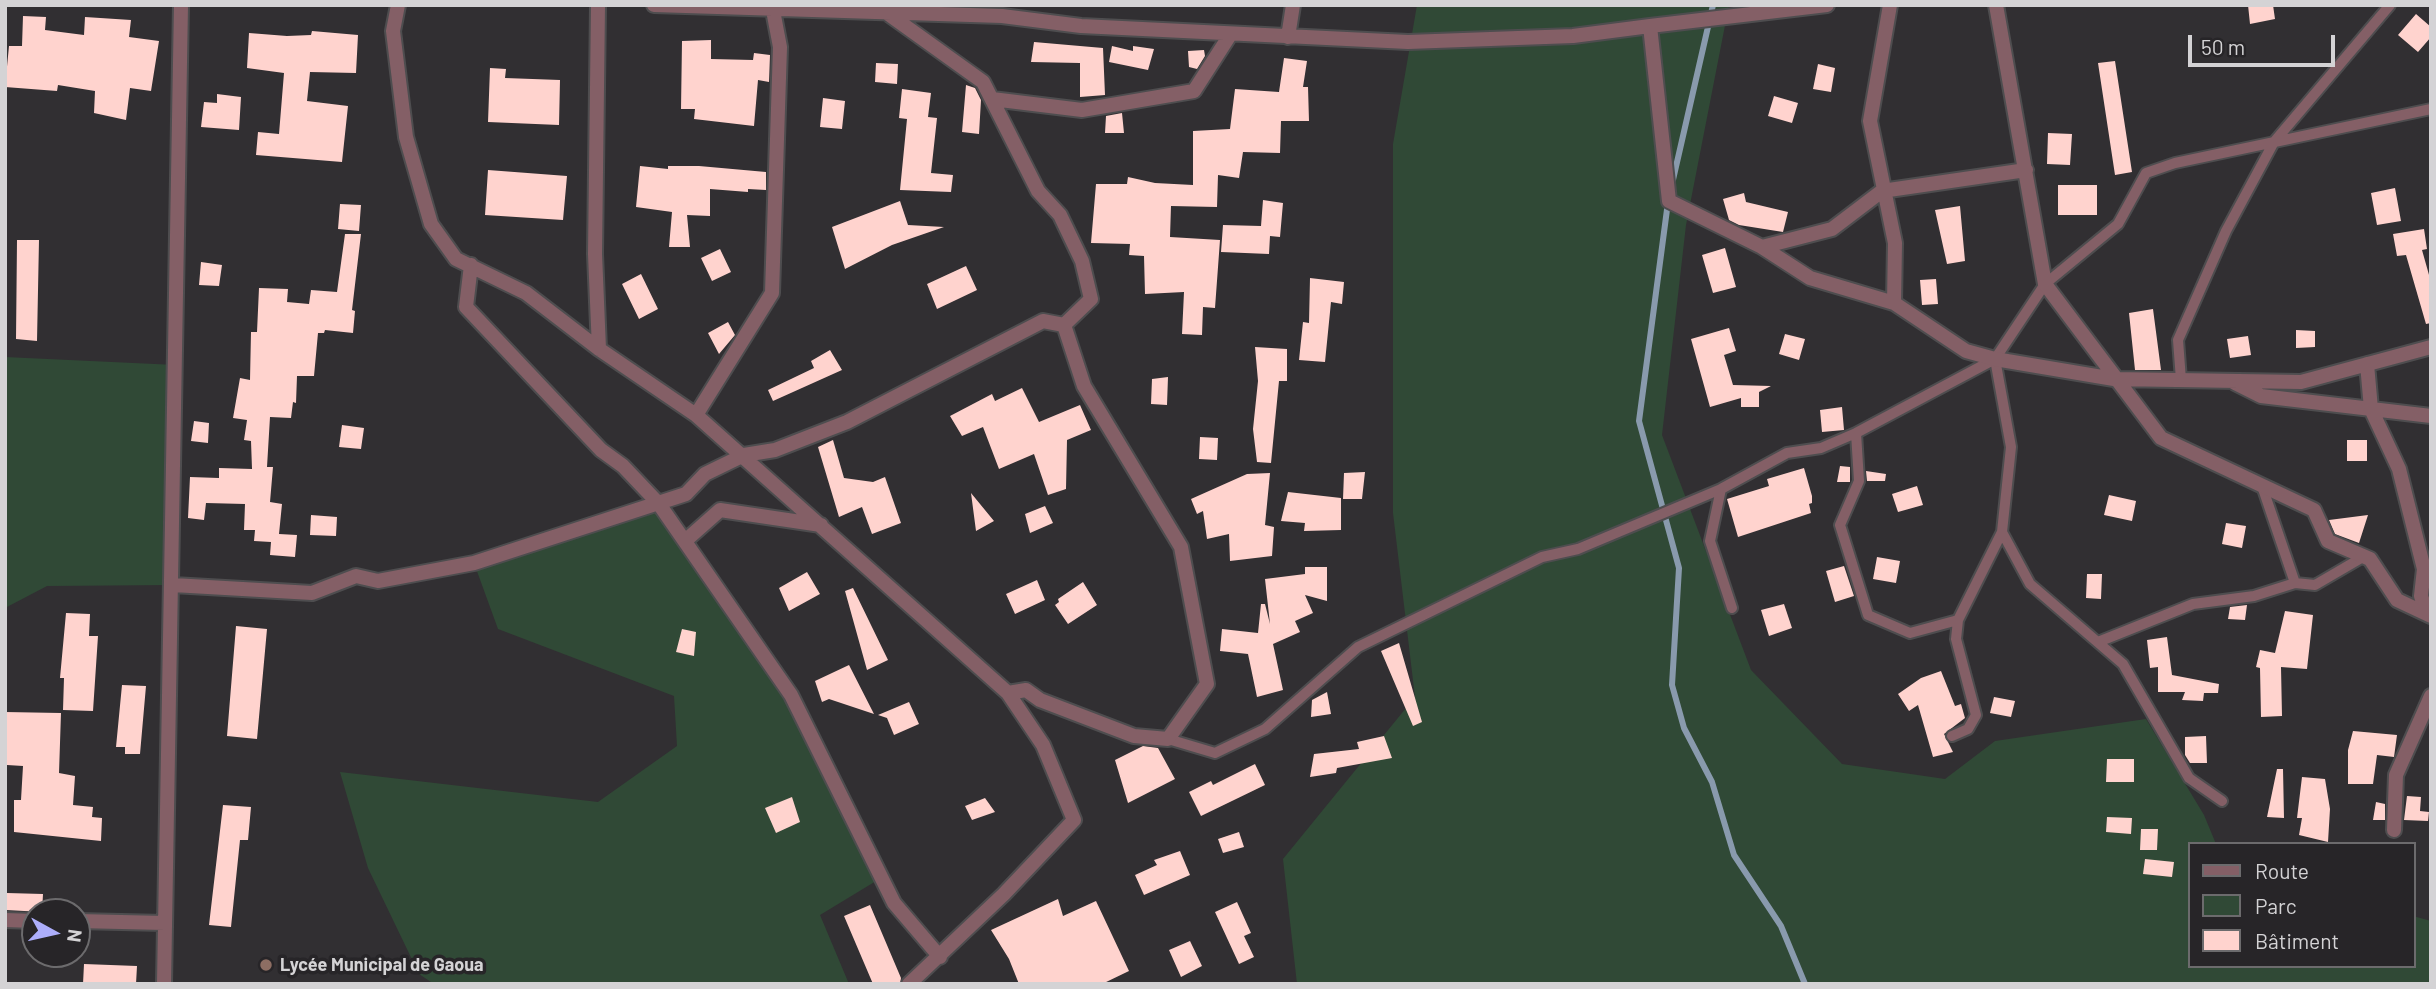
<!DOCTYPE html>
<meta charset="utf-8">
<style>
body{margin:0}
#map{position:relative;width:2436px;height:989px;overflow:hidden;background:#312f32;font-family:Barlow,sans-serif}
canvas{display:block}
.frame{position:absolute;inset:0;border:7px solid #d4d3d5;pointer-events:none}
.legend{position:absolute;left:2188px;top:842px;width:228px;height:126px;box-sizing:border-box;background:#272528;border:2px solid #6c6b6d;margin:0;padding:9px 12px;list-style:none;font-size:21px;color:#d4d3d5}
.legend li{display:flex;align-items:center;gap:14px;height:35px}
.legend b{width:35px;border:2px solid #6c6b6d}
.north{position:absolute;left:21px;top:898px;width:70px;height:70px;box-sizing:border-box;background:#272528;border:2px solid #6c6b6d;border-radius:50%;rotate:98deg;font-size:19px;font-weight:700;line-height:28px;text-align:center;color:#d4d3d5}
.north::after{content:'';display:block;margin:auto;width:24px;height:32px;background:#adaefb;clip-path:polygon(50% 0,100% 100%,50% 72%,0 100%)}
.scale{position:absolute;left:2188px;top:35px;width:147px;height:32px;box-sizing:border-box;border:4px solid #d4d3d5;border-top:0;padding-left:9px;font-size:21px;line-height:24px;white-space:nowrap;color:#d4d3d5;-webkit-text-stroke:5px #272528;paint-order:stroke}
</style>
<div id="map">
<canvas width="2436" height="989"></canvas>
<div class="frame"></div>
<ul class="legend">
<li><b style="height:9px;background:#845f66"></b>Route</li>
<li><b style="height:19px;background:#304936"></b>Parc</li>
<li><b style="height:19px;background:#ffd3ce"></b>Bâtiment</li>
</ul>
<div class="north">N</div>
<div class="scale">50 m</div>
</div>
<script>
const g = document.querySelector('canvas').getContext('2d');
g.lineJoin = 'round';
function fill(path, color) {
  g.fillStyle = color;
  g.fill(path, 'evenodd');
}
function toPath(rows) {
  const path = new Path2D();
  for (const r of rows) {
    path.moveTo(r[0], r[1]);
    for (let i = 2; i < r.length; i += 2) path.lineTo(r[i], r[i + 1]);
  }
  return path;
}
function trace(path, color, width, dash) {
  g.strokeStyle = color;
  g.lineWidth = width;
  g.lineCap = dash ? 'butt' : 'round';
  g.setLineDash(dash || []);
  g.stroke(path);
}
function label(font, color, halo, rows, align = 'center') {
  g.font = font + ' Barlow,sans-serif';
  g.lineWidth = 7;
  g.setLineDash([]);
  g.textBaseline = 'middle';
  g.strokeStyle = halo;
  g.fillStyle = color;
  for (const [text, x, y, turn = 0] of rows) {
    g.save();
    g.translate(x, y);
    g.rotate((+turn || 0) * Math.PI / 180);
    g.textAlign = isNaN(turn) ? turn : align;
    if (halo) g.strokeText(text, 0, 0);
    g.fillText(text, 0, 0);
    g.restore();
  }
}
const green = toPath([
 [1417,5,1729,5,1686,225,1662,435,1751,670,1842,764,1945,779,1995,741,2146,719,2204,815,2216,844,2189,844,2189,966,2413,966,2413,916,2431,921,2431,984,1297,984,1283,859,1415,697,1393,513,1393,144],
 [5,357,176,365,173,585,47,586,5,608],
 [659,504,791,695,881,878,820,915,849,984,434,984,419,974,368,868,340,772,598,802,677,746,674,696,498,629,474,563]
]);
const stream = toPath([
 [1672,184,1713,5],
 [1668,202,1639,421,1679,568,1672,685,1684,728,1712,782,1734,855,1781,926,1805,984]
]);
const building = toPath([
 [2248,5,2273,5,2275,19,2250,24],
 [2416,14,2431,27,2431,37,2418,52,2398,35],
 [23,16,46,17,45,30,84,35,85,17,131,20,129,37,159,41,151,91,130,88,126,120,94,113,95,91,58,85,57,91,5,87,9,46,22,46],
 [312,31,358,35,356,73,310,72,307,101,348,106,342,162,256,155,258,132,279,134,284,73,247,68,249,33,287,36,311,35],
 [711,40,711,59,753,60,754,53,770,55,769,82,758,80,754,126,694,119,695,109,681,109,682,41],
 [1034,42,1103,48,1105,95,1080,97,1080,63,1031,62],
 [1112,46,1133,51,1133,46,1154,49,1148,70,1109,62],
 [1204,50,1205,56,1197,69,1189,67,1188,51],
 [1284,58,1307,61,1303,87,1308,87,1309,121,1281,121,1280,153,1243,152,1239,178,1218,175,1217,207,1171,206,1170,237,1220,240,1215,308,1203,307,1202,335,1182,334,1184,292,1145,294,1144,256,1129,255,1130,244,1091,243,1096,184,1127,184,1128,177,1155,183,1193,185,1193,131,1230,129,1235,89,1279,92],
 [2115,61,2132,172,2115,175,2098,63],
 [876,63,898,64,897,84,875,82],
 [1818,64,1835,68,1831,92,1813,89],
 [490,68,506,69,505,78,560,80,559,125,488,122],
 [966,85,975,88,981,100,979,134,962,132],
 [902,89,931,93,928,117,937,118,931,173,953,175,951,192,900,190,907,119,899,118],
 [217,94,241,97,239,130,201,127,204,102,217,103],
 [1774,96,1798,103,1792,123,1768,116],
 [823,98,845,101,842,129,820,127],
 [1122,113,1124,133,1105,133,1106,116],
 [2048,133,2072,134,2070,165,2047,164],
 [640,166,668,169,668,166,699,166,766,172,766,190,748,189,748,192,710,189,710,216,687,215,690,247,669,247,672,212,636,207],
 [488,170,567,176,563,220,485,215],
 [2058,185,2097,185,2097,215,2058,215],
 [2395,188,2401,221,2377,225,2371,193],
 [1744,193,1746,202,1788,212,1783,232,1739,225,1729,220,1723,199],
 [1263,200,1283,203,1280,237,1270,236,1269,254,1221,252,1223,225,1261,226],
 [900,201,908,225,944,227,892,245,845,269,832,227],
 [340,204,361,205,359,231,338,229],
 [1960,206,1965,261,1947,264,1935,210],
 [2424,229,2427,249,2422,250,2431,282,2431,323,2426,324,2406,255,2397,256,2393,234],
 [345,234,361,234,352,310,355,311,353,333,325,330,324,333,318,333,314,376,297,376,296,403,293,402,291,418,270,417,267,467,273,467,270,502,282,504,279,534,297,535,295,557,270,555,271,542,254,541,255,530,244,530,245,504,206,503,204,520,188,518,190,477,219,478,219,468,252,469,251,441,244,440,247,420,233,418,240,378,250,380,251,332,257,332,259,288,288,289,287,302,309,304,311,290,337,292],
 [17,240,39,240,37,341,16,339],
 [1725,248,1736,287,1713,293,1702,255],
 [720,249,731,272,712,281,701,258],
 [201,262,222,265,219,286,199,285],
 [966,266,977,290,937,309,927,284],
 [641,274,658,309,639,319,622,284],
 [1310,278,1344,282,1342,304,1331,302,1325,362,1299,360,1303,322,1309,323],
 [1936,279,1938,304,1922,305,1920,280],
 [2153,309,2161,370,2135,370,2129,313],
 [728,322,735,335,719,354,708,333],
 [1729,328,1736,351,1724,355,1733,385,1771,386,1759,392,1759,407,1741,407,1741,398,1710,407,1691,339],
 [2296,330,2315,331,2315,347,2296,348],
 [1785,334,1805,339,1799,360,1779,354],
 [2248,336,2251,355,2230,358,2227,339],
 [1255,347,1287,349,1287,381,1279,381,1271,463,1257,462,1253,429,1258,381],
 [830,350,842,370,773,401,768,390,814,368,811,361],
 [1168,377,1167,405,1151,404,1152,379],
 [1022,388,1039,422,1080,405,1091,430,1067,440,1066,489,1048,495,1034,454,999,469,983,427,962,436,950,416,992,394,995,401],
 [1842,407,1844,430,1822,432,1820,410],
 [194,421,209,423,208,443,191,441],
 [342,425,364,428,361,449,339,447],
 [1200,437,1218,438,1217,460,1199,459],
 [833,440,844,478,873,482,885,477,901,523,872,534,862,507,839,517,818,447],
 [2347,440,2367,440,2367,461,2347,461],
 [1840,466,1850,467,1850,482,1837,482],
 [1804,468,1812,496,1812,503,1809,504,1811,513,1738,537,1727,499,1769,486,1767,479],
 [1866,471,1886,474,1885,481,1867,481],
 [1365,472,1362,499,1343,499,1344,473],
 [1270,473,1265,525,1274,527,1272,556,1230,561,1229,534,1207,539,1203,511,1197,514,1191,499,1247,474],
 [1917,486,1923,505,1898,512,1892,494],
 [1288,492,1341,498,1341,530,1304,531,1305,523,1281,521],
 [971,493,994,521,976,531],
 [2109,495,2136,501,2132,521,2104,515],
 [1045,506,1053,523,1030,533,1025,514],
 [311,515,337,517,336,536,310,535],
 [2368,515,2359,543,2335,534,2329,520],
 [2226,523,2246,526,2242,548,2222,544],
 [1877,557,1900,561,1896,583,1873,579],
 [1844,566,1854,596,1835,602,1826,571],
 [1305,567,1327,567,1327,601,1305,595,1313,613,1295,621,1300,632,1273,644,1283,690,1257,697,1248,654,1220,651,1222,629,1258,633,1261,604,1265,604,1270,624,1265,579,1305,574],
 [807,572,820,594,789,611,779,588],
 [2087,574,2102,574,2101,599,2086,598],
 [1037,580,1045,600,1015,614,1006,594],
 [1083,582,1097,605,1068,624,1055,605,1059,602,1058,599],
 [853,588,888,660,867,670,845,591],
 [1784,604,1792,628,1769,636,1761,610],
 [2247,605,2245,620,2228,619,2230,607],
 [2285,611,2313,615,2307,669,2281,667,2282,716,2261,717,2260,668,2256,667,2260,650,2275,653],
 [66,613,90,614,89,636,98,636,93,711,63,710,64,678,60,678],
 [236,626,267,629,257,739,227,736],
 [682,629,696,632,694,656,676,652],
 [2167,637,2172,675,2219,684,2218,693,2204,693,2203,701,2182,700,2185,692,2158,692,2158,667,2150,668,2147,640],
 [1399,643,1422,722,1413,726,1381,651],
 [849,665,874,714,829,699,822,702,815,681],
 [1941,671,1955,706,1961,704,1965,718,1944,734,1953,752,1933,757,1918,705,1909,711,1898,694,1921,678],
 [122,685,146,686,140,754,125,754,125,747,116,747],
 [1327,692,1331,714,1311,717,1312,700],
 [1994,697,2015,701,2011,717,1990,713],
 [909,702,919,724,894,735,887,718,878,715],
 [5,712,61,713,59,773,75,776,73,805,93,807,92,817,102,818,101,841,14,832,14,800,21,800,23,766,7,765],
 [2353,731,2397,735,2394,757,2377,755,2373,784,2348,784,2348,750],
 [1384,736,1392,758,1337,768,1336,773,1310,777,1314,754,1359,749,1357,742],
 [2206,736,2207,763,2190,763,2185,755,2185,737],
 [1143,746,1158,748,1175,779,1128,803,1115,760],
 [2107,759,2134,759,2134,782,2106,782],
 [1255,764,1265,785,1201,816,1189,792,1211,781,1213,785],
 [2277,769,2283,769,2284,818,2267,817],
 [2302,777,2325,779,2330,809,2328,842,2299,835,2302,818,2297,818],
 [2407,796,2421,797,2420,811,2429,812,2428,821,2404,820],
 [792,797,800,822,776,833,765,808],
 [985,798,995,812,972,820,965,806],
 [2376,802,2385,804,2385,820,2373,820],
 [223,805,251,807,248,840,240,840,231,927,209,925],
 [2107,817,2132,818,2131,834,2106,832],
 [2141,829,2158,829,2157,850,2140,850],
 [1239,832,1244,847,1223,853,1218,839],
 [1180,851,1190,875,1144,895,1135,875,1157,865,1154,860],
 [2145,859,2174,862,2172,877,2143,874],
 [7,893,43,894,42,912,6,910],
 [1058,899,1063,916,1096,901,1129,971,1102,984,1019,984,1009,959,991,930],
 [1237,902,1251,933,1244,936,1254,957,1239,964,1215,912],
 [870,905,901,978,900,984,873,984,844,916],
 [1190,941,1202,966,1181,977,1169,950],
 [84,964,137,966,136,984,83,984]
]);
const service = toPath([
 [2181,380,2178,340,2226,231,2274,142,2390,5],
 [1856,433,1859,481,1840,525,1868,615,1910,633,1958,620,2002,532,2011,447,1995,359,2045,284,2118,224,2146,173,2175,163,2431,109],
 [2262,486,2295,583,2315,585,2363,557],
 [2002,532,2030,584,2123,664,2189,778,2222,801],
 [1732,608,1710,541,1721,489,1787,453,1821,448,1856,433,1995,359],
 [2098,642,2193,604,2254,596,2295,583],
 [1952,736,1968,729,1976,715,1956,639,1958,620],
 [1168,739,1215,753,1265,729,1358,647,1542,557,1578,549,1721,489]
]);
const minor = toPath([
 [398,5,393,31,406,137,431,224,456,259,526,293,599,349,696,415,1008,693,1043,745,1074,820,1004,894,909,984],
 [598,5,595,254,599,349],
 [654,5,1002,16,1081,26,1408,42,1573,36,1650,26,1669,201,1762,247,1810,278,1894,303,1966,351,1995,359,2114,379,2301,382,2431,347],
 [1890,5,1870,121,1895,243,1894,303],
 [1996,5,2045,284,2161,438,2314,510,2328,541,2370,559,2397,600,2431,616],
 [887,13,983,82,1038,191,1060,215,1082,261,1091,299,1064,325],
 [1650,26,1827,5],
 [1288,37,1293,5],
 [992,99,1082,110,1194,91,1230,35],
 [1762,247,1832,229,1882,191,2026,170],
 [471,265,466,307,601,450,623,466,659,504,791,695,894,903,940,957],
 [2367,364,2371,409,2399,469,2424,569,2421,596,2427,614],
 [2235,383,2261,396,2431,416],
 [696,415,772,293,780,47,772,5],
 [685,541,720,510,821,525],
 [173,585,312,593,356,576,378,581,474,563,686,494,705,474,744,455,775,450,847,422,1043,321,1064,325],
 [1008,693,1026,690,1040,700,1134,736,1168,739,1207,684,1181,547,1084,386,1064,325],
 [2394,830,2396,775,2431,696],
 [5,920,35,921],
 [77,921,165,923],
 [164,984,181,5]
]);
const markers = [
 [266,965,7,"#8d6e63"]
];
const poiNames = [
 ["Lycée Municipal de Gaoua",280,965]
];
fill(green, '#304936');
trace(stream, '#899aad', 6);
fill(building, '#ffd3ce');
trace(service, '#4e4d4f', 14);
trace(minor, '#4e4d4f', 18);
trace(service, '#845f66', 10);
trace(minor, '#845f66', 14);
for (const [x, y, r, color] of markers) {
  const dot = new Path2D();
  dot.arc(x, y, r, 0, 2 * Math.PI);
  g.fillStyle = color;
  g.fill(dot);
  trace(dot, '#272528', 2.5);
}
label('bold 18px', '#d4d3d5', '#272528', poiNames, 'left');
</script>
